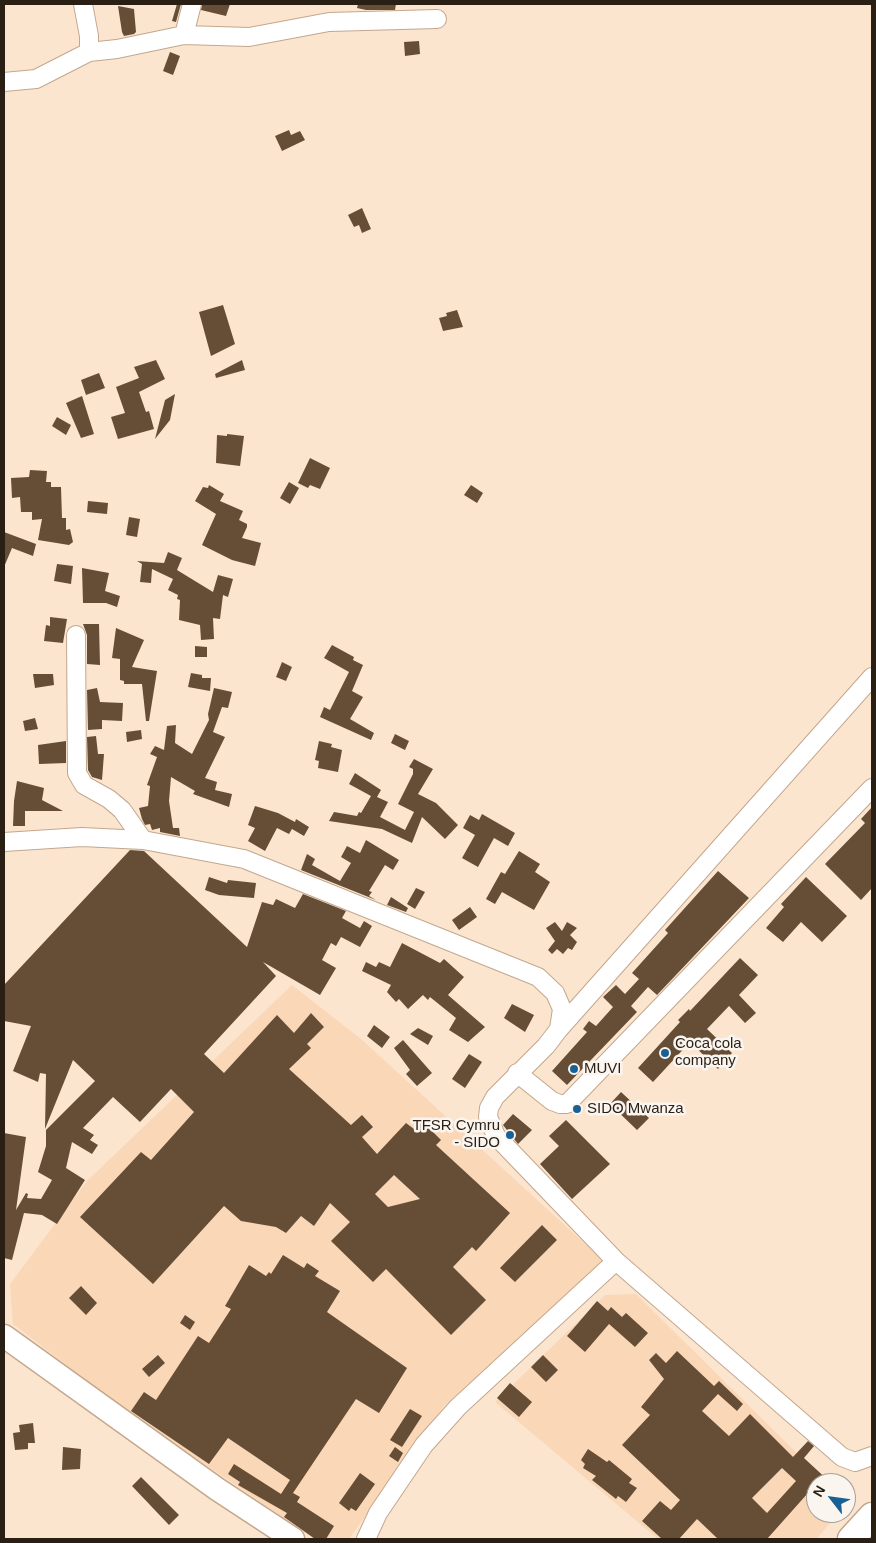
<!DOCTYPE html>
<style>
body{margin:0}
#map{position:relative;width:876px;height:1543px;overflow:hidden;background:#fce5cf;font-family:Helvetica,sans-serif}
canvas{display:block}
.frame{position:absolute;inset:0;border:5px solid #291f14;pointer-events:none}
.north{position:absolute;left:806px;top:1473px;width:50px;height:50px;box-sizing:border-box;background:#fbf5f0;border:1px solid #a79f98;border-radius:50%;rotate:300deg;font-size:14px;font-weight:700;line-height:20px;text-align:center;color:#291f14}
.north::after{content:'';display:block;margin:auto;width:18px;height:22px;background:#196195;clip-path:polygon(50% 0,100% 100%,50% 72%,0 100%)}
</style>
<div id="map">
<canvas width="876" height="1543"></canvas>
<div class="frame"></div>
<div class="north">N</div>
</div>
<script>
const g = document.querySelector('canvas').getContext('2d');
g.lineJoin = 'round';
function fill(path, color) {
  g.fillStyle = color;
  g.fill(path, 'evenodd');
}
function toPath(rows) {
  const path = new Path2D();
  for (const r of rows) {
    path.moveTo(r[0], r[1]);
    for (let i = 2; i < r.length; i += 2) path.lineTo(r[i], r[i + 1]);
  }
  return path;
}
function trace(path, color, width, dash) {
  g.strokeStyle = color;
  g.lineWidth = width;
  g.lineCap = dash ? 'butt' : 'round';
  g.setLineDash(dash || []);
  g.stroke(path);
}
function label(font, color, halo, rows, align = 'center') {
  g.font = font + ' Helvetica,sans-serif';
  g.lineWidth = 5;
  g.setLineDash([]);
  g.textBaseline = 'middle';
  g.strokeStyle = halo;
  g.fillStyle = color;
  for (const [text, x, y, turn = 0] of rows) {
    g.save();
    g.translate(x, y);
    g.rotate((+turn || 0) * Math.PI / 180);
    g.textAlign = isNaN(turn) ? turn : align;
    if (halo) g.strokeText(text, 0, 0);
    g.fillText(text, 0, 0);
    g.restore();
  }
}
const built = toPath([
 [292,985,361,1039,604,1261,444,1406,349,1539,315,1539,122,1408,13,1324,10,1284,87,1181],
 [636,1294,827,1483,816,1483,816,1513,839,1513,816,1539,658,1539,495,1402,605,1295]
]);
const building = toPath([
 [177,4,181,4,176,22,172,21],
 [202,4,230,4,226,16,201,10],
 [358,4,396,4,395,10,366,10,357,8],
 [118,6,134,9,136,32,134,34,124,36,122,32],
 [419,41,420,54,405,56,404,42],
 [170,52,180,56,173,75,163,71],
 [289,130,291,135,300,131,305,140,282,151,275,136],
 [362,208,371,229,362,233,359,225,354,227,348,215],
 [223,305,235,344,211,356,199,312],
 [457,310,463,327,443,331,439,318,447,316,446,313],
 [156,360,165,379,139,392,146,412,149,411,154,429,118,439,111,417,125,413,116,387,139,378,134,367],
 [242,360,245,370,216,378,215,374],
 [99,373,105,388,86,395,81,380],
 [175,394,170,420,155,439,165,400],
 [82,396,94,434,81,438,66,403],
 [57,417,71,425,66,435,52,426],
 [227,434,244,436,240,466,216,463,217,435,227,436],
 [310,458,330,468,320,489,310,485,308,488,298,483],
 [30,470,47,471,46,482,51,482,51,487,61,487,62,518,66,518,66,530,70,529,73,542,69,545,38,540,42,519,32,520,32,512,21,512,20,497,12,498,11,478,29,477],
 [289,482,299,488,290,504,280,498],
 [209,485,224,494,220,501,243,511,239,520,247,524,247,527,242,538,261,543,255,566,232,560,202,545,216,514,195,501,203,487,208,488],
 [471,485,483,493,477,503,464,495],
 [88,501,108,503,107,514,87,512],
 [129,517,140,519,137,537,126,535],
 [4,532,36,544,33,556,12,548,4,567],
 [168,552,182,558,177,570,213,592,218,575,233,579,228,597,223,595,220,619,213,618,214,639,201,640,200,625,179,620,180,600,177,599,178,595,168,590,173,579,152,569,151,583,140,582,142,564,137,561,164,563],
 [57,564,73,566,71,584,54,581],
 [82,568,109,573,105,591,120,596,117,607,106,603,83,603],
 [50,617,67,619,63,643,44,641,46,625,50,626],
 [83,624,99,624,100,665,87,664,87,635],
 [116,628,144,640,132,667,157,671,149,721,146,721,142,684,124,684,124,681,120,680,120,659,112,658],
 [332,645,354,657,353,660,363,665,352,691,363,697,350,719,374,733,371,740,320,717,324,707,330,710,349,672,324,658],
 [195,646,207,647,207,657,195,657],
 [282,662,292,667,286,681,276,677],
 [191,673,202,675,202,678,211,678,210,691,188,687],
 [33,674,53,674,54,685,35,688],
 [97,688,100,702,123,703,122,721,102,720,102,729,88,730,87,690],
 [214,688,232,692,228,708,222,707,213,732,225,737,205,778,217,782,215,790,232,794,229,807,193,794,195,791,171,777,169,801,173,828,179,828,180,836,160,832,160,828,152,830,150,824,145,825,142,819,139,808,148,806,150,786,147,785,157,757,150,754,155,746,164,750,167,726,176,725,175,743,192,754,209,720,208,714],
 [35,718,38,729,25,731,23,721],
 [141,730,142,739,127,742,126,732],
 [395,734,409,741,405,750,391,743],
 [96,736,98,754,104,754,102,780,92,777,88,770,87,737],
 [66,741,66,763,39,764,38,745],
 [319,741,332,744,331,747,342,750,338,772,318,768,319,761,315,760],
 [414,759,433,769,418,794,436,803,458,825,445,839,422,817,412,843,382,829,329,821,334,812,357,816,359,812,361,813,371,796,349,784,355,773,381,790,377,797,388,802,380,817,405,830,414,812,398,804,413,774,413,769,409,767],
 [17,781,44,788,42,800,63,811,25,811,25,826,13,826,14,801],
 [255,806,278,813,295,822,296,819,309,827,304,836,292,829,289,834,277,828,265,851,248,841,255,828,248,825],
 [872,807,872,888,861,900,825,864,865,823,861,819],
 [482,814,515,833,508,846,494,838,478,867,462,858,475,835,463,828,470,815,479,820],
 [366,840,399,860,393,870,385,865,369,891,372,892,369,896,376,900,301,870,307,854,315,859,312,865,340,881,351,863,341,857,347,846,360,853],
 [130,850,144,851,247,947,262,902,273,905,276,899,295,908,303,894,346,911,342,918,360,928,364,921,372,926,360,947,341,937,336,946,331,943,322,960,336,968,320,995,263,962,276,976,204,1054,224,1073,277,1015,294,1033,311,1013,324,1027,307,1044,311,1048,289,1069,351,1125,362,1115,373,1127,362,1137,377,1154,406,1123,414,1129,421,1120,441,1140,436,1145,510,1213,476,1251,472,1247,453,1267,486,1300,451,1335,386,1269,373,1282,331,1241,350,1222,330,1203,314,1226,301,1216,286,1233,276,1227,241,1221,224,1206,153,1284,80,1217,141,1152,151,1160,194,1112,171,1089,140,1122,113,1097,83,1128,94,1135,90,1140,98,1145,92,1154,72,1142,66,1168,85,1180,57,1224,42,1215,24,1213,12,1260,4,1258,4,1133,26,1137,16,1210,26,1193,28,1194,27,1198,41,1199,52,1180,38,1172,46,1146,46,1130,95,1081,73,1060,45,1129,46,1074,40,1073,38,1082,13,1071,31,1026,4,1021,4,985],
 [394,1175,420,1199,388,1207,375,1194],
 [519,851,540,864,535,872,550,882,534,910,502,892,495,904,486,899,501,872,505,874],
 [718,871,749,898,657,995,648,987,631,1006,637,1012,567,1085,552,1071,587,1032,583,1029,589,1021,596,1026,613,1007,603,997,616,985,625,994,639,979,632,973,668,933,665,930],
 [209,877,227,883,228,880,256,883,254,898,219,895,205,890],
 [806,877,847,916,822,942,801,922,783,942,766,928,784,907,781,904],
 [416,888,425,892,415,909,407,904],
 [391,897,408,908,406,912,387,905],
 [470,907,477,917,459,930,452,920],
 [555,922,562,931,567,922,577,928,570,935,577,942,572,950,568,948,563,954,557,949,552,954,548,950,555,941,546,928],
 [402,943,440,963,444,959,464,977,448,995,485,1027,468,1042,449,1030,456,1018,430,997,428,1000,423,995,408,1009,399,999,396,1002,387,992,391,985,362,971,366,962,376,967,379,962,390,967],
 [740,958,758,975,739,995,756,1013,745,1023,729,1006,707,1029,732,1053,718,1069,690,1042,653,1082,638,1068,680,1022,678,1020,689,1009,690,1011],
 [512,1004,534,1015,525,1032,504,1018],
 [374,1025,390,1037,382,1048,367,1036],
 [418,1028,433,1036,428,1045,410,1034],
 [403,1040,432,1073,417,1086,406,1074,410,1070,394,1048],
 [469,1054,482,1062,465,1088,452,1079],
 [621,1092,649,1118,637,1130,610,1104],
 [513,1114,532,1130,518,1144,503,1125],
 [566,1120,610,1164,572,1199,540,1164,559,1146,549,1136],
 [542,1225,557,1240,515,1282,500,1268],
 [283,1255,304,1268,307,1263,319,1271,315,1276,340,1291,327,1312,407,1368,379,1413,356,1399,293,1493,300,1497,297,1502,334,1526,326,1539,315,1539,284,1517,287,1513,238,1485,240,1482,228,1474,234,1464,281,1494,290,1480,228,1438,209,1464,131,1411,144,1392,156,1400,198,1336,209,1343,231,1309,225,1306,249,1265,266,1276,269,1272,271,1274],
 [81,1286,97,1303,86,1315,69,1298],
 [597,1301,608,1311,611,1307,622,1317,626,1313,648,1333,635,1347,609,1324,585,1352,567,1336],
 [185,1315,195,1322,190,1330,180,1323],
 [677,1351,714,1386,719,1381,743,1404,737,1411,718,1394,702,1411,729,1436,750,1414,793,1457,808,1441,814,1446,804,1458,831,1483,816,1483,816,1489,810,1495,808,1493,767,1539,718,1539,697,1519,679,1539,662,1539,642,1521,660,1501,671,1510,680,1500,622,1445,650,1415,641,1407,664,1379,649,1360,656,1353,666,1363],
 [782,1468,796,1481,767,1513,752,1498],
 [158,1355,165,1363,149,1377,142,1369],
 [543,1355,558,1370,546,1382,531,1367],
 [510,1383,532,1402,519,1417,497,1398],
 [410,1409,422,1416,402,1447,390,1440],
 [33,1423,35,1443,28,1443,28,1449,15,1450,13,1433,20,1432,19,1425],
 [63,1447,81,1449,80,1469,62,1470],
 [395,1447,403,1453,398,1462,389,1456],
 [588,1449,607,1462,609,1460,632,1479,629,1483,637,1488,626,1502,618,1496,616,1499,592,1480,596,1476,583,1468,585,1464,581,1460],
 [360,1473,375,1484,356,1511,351,1508,349,1511,339,1503],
 [141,1477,179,1515,169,1525,132,1486]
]);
const minor = toPath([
 [83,4,89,36,89,52],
 [184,35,192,4],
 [4,82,36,79,89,52,117,49,184,35,249,37,329,22,437,19],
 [76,635,77,773,84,785,109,799,122,810,143,840],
 [4,842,82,837,143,840,244,859,538,977,555,993,562,1009,559,1029,546,1046,495,1097,489,1108,488,1117,496,1136,616,1261,842,1457,855,1462,872,1456],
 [559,1029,872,677],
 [517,1073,552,1101,560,1104,567,1104,872,788],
 [366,1539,378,1513,424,1445,458,1407,616,1261]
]);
const major = toPath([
 [4,1336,217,1489,293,1539]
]);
const highway = toPath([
 [851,1539,872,1516]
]);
const markers = [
 [665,1053,5,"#196195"],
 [574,1069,5,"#196195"],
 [577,1109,5,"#196195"],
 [510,1135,5,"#196195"]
];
const poiNames = [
 ["Coca cola",675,1044],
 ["company",675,1061],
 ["MUVI",584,1069],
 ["SIDO Mwanza",587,1109],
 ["TFSR Cymru",500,1126,"right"],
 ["- SIDO",500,1143,"right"]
];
fill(built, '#fad7b6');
fill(building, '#664e36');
trace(minor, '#c3a78d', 20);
trace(major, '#c3a78d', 25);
trace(highway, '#c3a78d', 29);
trace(minor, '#fff', 18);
trace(major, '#fff', 22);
trace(highway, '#fff', 26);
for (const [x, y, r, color] of markers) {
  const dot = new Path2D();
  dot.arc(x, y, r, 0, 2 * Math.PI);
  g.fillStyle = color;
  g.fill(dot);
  trace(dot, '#fbf5f0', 2);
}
label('15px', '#291f14', '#fbf5f0', poiNames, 'left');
</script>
